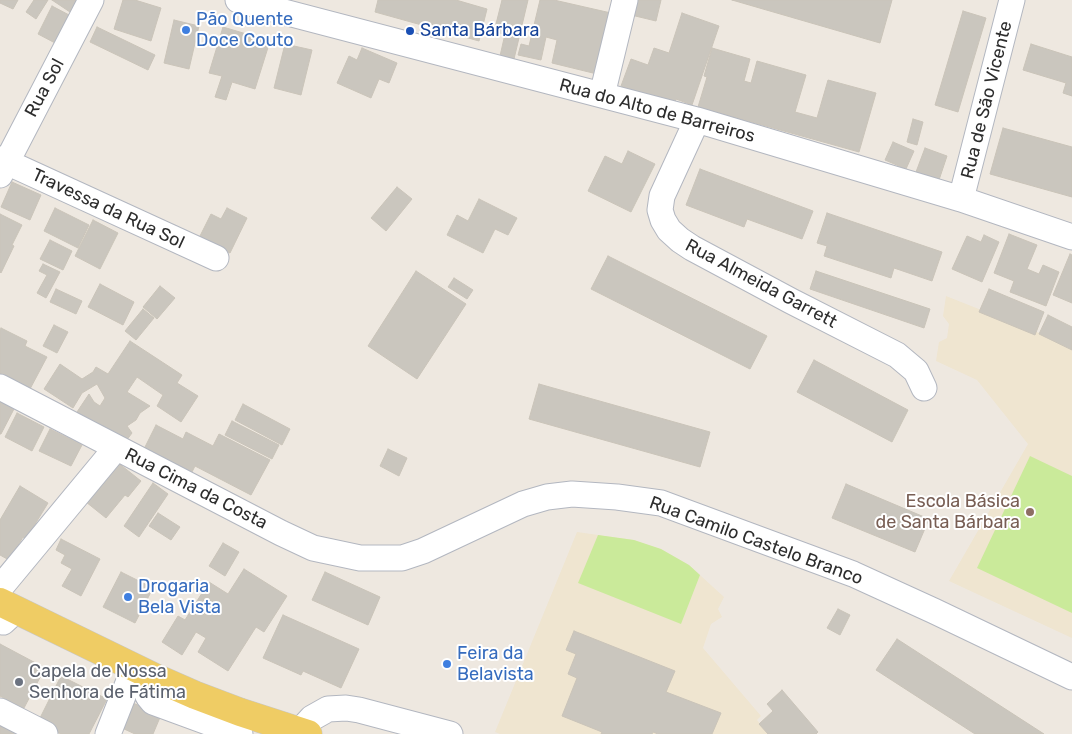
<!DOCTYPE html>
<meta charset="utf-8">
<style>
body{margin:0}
canvas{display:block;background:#eee8e0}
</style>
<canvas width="1072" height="734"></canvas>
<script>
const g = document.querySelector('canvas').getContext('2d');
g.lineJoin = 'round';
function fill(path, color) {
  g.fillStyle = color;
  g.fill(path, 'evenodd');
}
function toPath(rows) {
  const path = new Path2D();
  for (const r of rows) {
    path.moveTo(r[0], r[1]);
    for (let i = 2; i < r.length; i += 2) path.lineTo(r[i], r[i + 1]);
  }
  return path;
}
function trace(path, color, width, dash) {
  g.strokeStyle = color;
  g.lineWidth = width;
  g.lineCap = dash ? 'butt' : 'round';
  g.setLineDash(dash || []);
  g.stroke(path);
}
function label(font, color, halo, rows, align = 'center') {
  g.font = font + ' Rubik,sans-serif';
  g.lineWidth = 4;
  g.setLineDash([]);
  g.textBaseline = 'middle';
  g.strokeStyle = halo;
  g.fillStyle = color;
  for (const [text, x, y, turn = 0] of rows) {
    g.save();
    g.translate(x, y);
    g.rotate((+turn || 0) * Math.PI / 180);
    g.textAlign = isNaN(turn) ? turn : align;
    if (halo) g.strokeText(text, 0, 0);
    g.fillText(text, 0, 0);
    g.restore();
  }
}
const education = toPath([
 [946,296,1072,346,1072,638,949,581,1028,444,977,380,936,361,939,342,947,338,949,324,943,316],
 [577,532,634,540,661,549,689,565,724,597,718,609,722,617,711,624,703,648,761,716,757,720,768,734,500,734,495,732]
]);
const pitch = toPath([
 [1030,456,1072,476,1072,613,977,568],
 [598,535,634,540,661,549,689,565,700,575,681,624,578,583]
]);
const building = toPath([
 [0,0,18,0,13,9,0,3,0,0],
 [34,0,48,0,36,19,26,12,34,0],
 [52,0,77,0,70,12,52,0],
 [123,0,135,0,161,8,151,41,114,29,123,0],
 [378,0,456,0,487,9,479,41,375,12,378,0],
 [502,0,528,0,514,59,500,56,505,34,494,32,502,0],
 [540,0,554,0,611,13,597,74,552,63,557,40,546,37,541,60,518,55,521,44,529,46,540,0],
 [631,0,661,0,656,21,627,14,631,0],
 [732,0,892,0,880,43,732,0],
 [52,6,71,16,57,44,38,34,52,6],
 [963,11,986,18,958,112,935,105,963,11],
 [682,13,719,26,692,105,676,99,674,105,621,86,631,59,648,65,654,48,669,53,682,13],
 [174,20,199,26,189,69,164,63,174,20],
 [97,27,155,55,148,70,90,42,97,27],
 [223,27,270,41,255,89,232,82,226,100,215,97,222,76,209,73,223,27],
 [285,44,312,50,301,95,274,88,285,44],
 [1031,44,1072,57,1072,96,1063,93,1066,83,1023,70,1031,44],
 [362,48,397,63,389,83,379,79,371,98,337,83,349,56,357,60,362,48],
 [712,48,750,59,744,81,751,83,757,61,806,75,795,112,817,118,828,80,876,93,859,152,698,107,707,77,704,76,712,48],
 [913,119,923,122,917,145,907,142,913,119],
 [1003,128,1072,147,1072,197,990,174,1003,128],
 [893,142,914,151,906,169,885,160,893,142],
 [925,148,947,156,939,180,916,172,925,148],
 [628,151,655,164,631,212,588,191,605,156,622,164,628,151],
 [700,169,813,211,802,239,747,219,744,227,686,205,700,169],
 [12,182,41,195,30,220,1,207,12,182],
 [397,187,412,199,386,231,371,218,397,187],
 [479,199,517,218,508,235,495,229,483,253,447,235,457,215,468,221,479,199],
 [55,208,89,225,78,248,44,231,55,208],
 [227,208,247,218,230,253,199,238,211,214,221,219,227,208],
 [827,213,942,252,932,281,894,268,891,278,824,256,827,246,817,243,827,213],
 [0,214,22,225,12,245,14,246,1,273,0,272,0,214],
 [93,220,118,233,100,269,75,256,93,220],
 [1009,234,1037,245,1027,269,1039,274,1043,265,1059,272,1046,306,1010,292,1014,281,994,273,1009,234],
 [984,235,999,242,982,282,952,269,967,236,981,242,984,235],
 [50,240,72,251,63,270,40,259,50,240],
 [1070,254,1072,255,1072,303,1053,295,1070,254],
 [608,256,767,336,750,369,591,289,608,256],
 [43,264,60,272,46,298,37,293,47,275,39,271,43,264],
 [416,271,466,304,417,379,368,346,416,271],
 [816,271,930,309,924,328,810,289,816,271],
 [454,278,473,290,467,299,448,287,454,278],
 [100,284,134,302,123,325,88,307,100,284],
 [160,286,175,298,157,319,143,307,160,286],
 [56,289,82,301,76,314,50,302,56,289],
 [989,289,1044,312,1035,335,979,312,989,289],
 [143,309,154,318,136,340,125,331,143,309],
 [1048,315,1072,327,1072,350,1039,334,1048,315],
 [54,325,68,332,57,353,43,346,54,325],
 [1,328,27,341,25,346,47,357,30,389,0,374,0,330,1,328],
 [130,341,182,375,177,383,198,396,181,422,157,406,163,395,137,377,127,392,150,406,140,413,136,420,127,426,132,433,126,441,100,424,97,429,75,415,89,394,94,402,100,406,105,398,97,384,82,393,73,408,44,389,60,364,82,379,93,372,96,367,108,374,130,341],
 [814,360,908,410,892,442,797,392,814,360],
 [539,384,710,432,700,467,529,419,539,384],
 [0,399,15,407,1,434,0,434,0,399],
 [243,404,290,429,282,445,235,420,243,404],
 [17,413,44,427,32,451,5,437,17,413],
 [232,421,279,445,272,459,225,435,232,421],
 [156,425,183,439,186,432,213,446,219,434,270,460,251,495,195,466,191,474,144,449,156,425],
 [50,429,82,445,71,466,39,451,50,429],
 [388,449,407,458,399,476,380,466,388,449],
 [117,462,141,481,128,497,125,495,106,518,86,502,117,462],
 [153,483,168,494,139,537,124,526,153,483],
 [846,484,929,519,915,552,832,518,846,484],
 [20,486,48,503,26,539,23,537,9,560,0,555,0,520,20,486],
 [158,513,180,527,171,540,149,526,158,513],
 [61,539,100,559,81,596,62,586,72,569,61,563,65,555,56,550,61,539],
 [223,543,239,552,225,576,209,566,223,543],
 [244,569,287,596,264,632,256,627,228,671,198,652,206,638,196,632,182,655,162,642,178,616,185,620,209,582,228,594,244,569],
 [121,572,153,588,135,623,103,607,121,572],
 [325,572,380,597,368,625,312,600,325,572],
 [838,609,850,615,840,635,827,628,838,609],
 [283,615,359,649,341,688,303,671,301,675,263,658,283,615],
 [574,631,675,671,666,692,721,713,712,734,658,734,653,732,652,734,601,734,602,732,562,716,577,678,568,674,576,654,566,650,574,631],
 [897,639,1044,734,975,734,876,670,897,639],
 [0,644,45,668,24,708,0,696,0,644],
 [61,676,107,699,89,734,61,734,38,722,61,676],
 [782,690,818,732,816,734,768,734,759,724,773,711,767,704,782,690],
 [133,703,161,715,153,734,135,734,122,728,133,703],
 [0,719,32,734,0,734,0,719]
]);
const minor = toPath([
 [238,0,697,120,961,199,1072,237],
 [602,95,625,0],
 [697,120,662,196,660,210,663,220,669,230,680,240,692,248,791,301,897,355,916,371,924,388],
 [0,159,216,258],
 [0,175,91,0],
 [961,199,1012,0],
 [0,387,281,533,313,548,360,558,402,558,423,551,523,504,547,497,572,494,617,497,661,503,853,574,934,611,1072,677],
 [0,588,116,448],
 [0,621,3,622,16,610],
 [154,677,148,696,153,702,240,734],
 [0,711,45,734],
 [300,731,312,718,328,709,346,708,359,710,450,734],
 [108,734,134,668]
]);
const major = toPath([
 [0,602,154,677,195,695,240,712,308,734]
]);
const markers = [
 [186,30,5,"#3f7fe0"],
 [410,31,5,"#1a4fb4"],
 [1030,512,5,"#8d6e63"],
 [128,597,5,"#3f7fe0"],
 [447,664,5,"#3f7fe0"],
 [19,682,5,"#6b7280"]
];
const shopNames = [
 ["Pão Quente",196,20],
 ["Doce Couto",196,41],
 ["Drogaria",138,587],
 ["Bela Vista",138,608],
 ["Feira da",457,654],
 ["Belavista",457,675]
];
const transitNames = [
 ["Santa Bárbara",420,31]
];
const streetNames = [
 ["Rua Sol",45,88,-62],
 ["Rua de São Vicente",987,100,-76],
 ["Rua do Alto de Barreiros",657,111,15],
 ["Travessa da Rua Sol",108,209,25],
 ["Rua Almeida Garrett",761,284,28],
 ["Rua Cima da Costa",196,489,27],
 ["Rua Camilo Castelo Branco",756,541,20]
];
const educationNames = [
 ["Escola Básica",1020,502],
 ["de Santa Bárbara",1020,523]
];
const worshipNames = [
 ["Capela de Nossa",29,672],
 ["Senhora de Fátima",29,693]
];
fill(education, '#efe5d0');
fill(pitch, '#caea9a');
fill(building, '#cac6be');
trace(building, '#cac4b9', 1);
trace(minor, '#b3b7c0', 27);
trace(major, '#c8c8c8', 29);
trace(minor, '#fff', 25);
trace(major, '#efcc64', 28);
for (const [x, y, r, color] of markers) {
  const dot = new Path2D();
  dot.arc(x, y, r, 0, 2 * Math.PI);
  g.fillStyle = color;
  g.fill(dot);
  trace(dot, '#fff', 2);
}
label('18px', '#366cbe', '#fff', shopNames, 'left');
label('18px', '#164399', '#fff', transitNames, 'left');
label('18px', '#2d2d2d', '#fff', streetNames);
label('18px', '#785e54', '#fff', educationNames, 'right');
label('18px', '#5b616d', '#fff', worshipNames, 'left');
</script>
